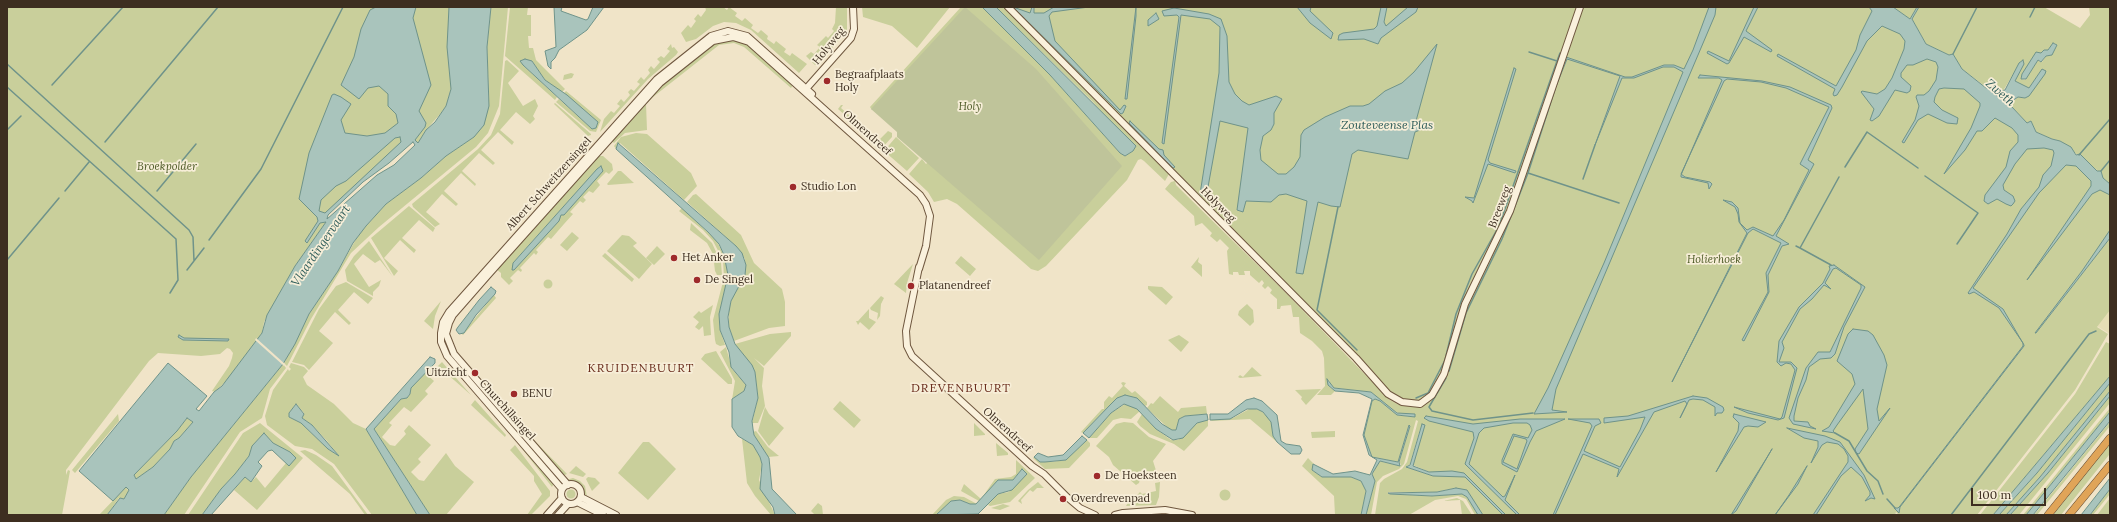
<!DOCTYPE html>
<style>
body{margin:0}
#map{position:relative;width:2117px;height:522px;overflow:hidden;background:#f0e4c8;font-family:Lora,serif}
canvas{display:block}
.frame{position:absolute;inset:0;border:8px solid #3d2e20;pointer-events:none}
.scale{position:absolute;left:1971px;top:488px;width:75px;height:18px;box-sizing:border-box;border:2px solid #3d2e20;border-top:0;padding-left:5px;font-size:12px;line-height:14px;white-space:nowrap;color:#3d2e20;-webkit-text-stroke:3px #f7eed8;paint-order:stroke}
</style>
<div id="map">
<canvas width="2117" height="522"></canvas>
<div class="frame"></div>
<div class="scale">100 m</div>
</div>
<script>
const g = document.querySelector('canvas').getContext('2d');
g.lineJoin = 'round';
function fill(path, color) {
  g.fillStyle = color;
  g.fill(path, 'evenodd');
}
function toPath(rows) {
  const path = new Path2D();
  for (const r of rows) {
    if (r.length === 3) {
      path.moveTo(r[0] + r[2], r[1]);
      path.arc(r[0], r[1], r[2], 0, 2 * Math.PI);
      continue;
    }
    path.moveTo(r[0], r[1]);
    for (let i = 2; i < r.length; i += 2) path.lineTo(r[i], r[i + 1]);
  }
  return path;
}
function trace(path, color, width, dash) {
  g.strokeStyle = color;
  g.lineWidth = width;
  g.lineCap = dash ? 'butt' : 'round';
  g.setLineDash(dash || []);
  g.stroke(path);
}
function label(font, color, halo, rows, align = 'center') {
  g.font = font + ' Lora,serif';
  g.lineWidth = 3.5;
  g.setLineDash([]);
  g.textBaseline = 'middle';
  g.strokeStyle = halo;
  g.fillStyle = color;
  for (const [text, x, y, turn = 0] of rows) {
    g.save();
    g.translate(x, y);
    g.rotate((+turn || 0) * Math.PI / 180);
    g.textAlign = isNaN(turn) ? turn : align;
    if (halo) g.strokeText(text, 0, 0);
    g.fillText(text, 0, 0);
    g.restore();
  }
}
const farmland = toPath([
 [2110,308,2110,334,2097,326,2103,318,2093,310]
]);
const green = toPath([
 [7,7,451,7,451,89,446,106,441,113,426,130,418,143,415,140,349,192,323,221,326,222,295,266,271,309,264,322,262,333,230,377,215,392,212,391,229,366,232,358,233,353,230,349,227,348,220,354,201,356,158,353,149,361,66,470,66,475,68,470,70,471,62,515,7,515],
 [491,7,508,7,499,106,488,133,476,147,379,227,351,253,311,319,287,366,284,363,309,314,338,271,359,234,386,204,421,178,446,156,474,137,489,97,487,47],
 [510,7,528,7,527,15,531,15,531,36,528,36,529,48,533,48,536,60,565,89,562,92,545,80,532,61,523,65,557,97,555,100,505,56],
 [705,7,723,7,727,10,729,7,737,13,735,16,742,21,745,18,753,25,751,28,758,33,761,30,768,36,767,39,774,44,776,41,786,49,784,52,790,56,792,53,807,64,799,73,751,30,736,23,724,22,713,26,696,39,686,42,681,33,688,25,691,28,696,21,694,19,698,14,701,17,706,10],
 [836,7,847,7,847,31,818,64,815,65,806,56,811,52,814,54,820,47,817,45,826,36,828,38,834,31,832,29,835,23],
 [862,7,950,7,917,48,892,26,863,17],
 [961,7,982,7,1050,75,1120,153,1125,156,1133,151,1093,102,996,7,1877,7,2110,192,2110,234,2036,333,2110,238,2110,310,2097,327,2108,334,2075,390,1977,515,1899,515,1896,512,1895,515,1481,515,1466,493,1455,488,1437,492,1388,492,1388,494,1432,496,1462,494,1467,497,1478,515,1475,515,1466,499,1458,496,1435,500,1409,515,1375,515,1380,483,1384,479,1402,469,1407,462,1418,421,1416,420,1404,464,1399,469,1383,476,1377,482,1371,515,1366,515,1375,481,1372,474,1379,461,1400,466,1401,464,1399,463,1410,426,1409,425,1398,462,1372,457,1364,435,1372,401,1375,399,1380,401,1397,415,1413,417,1410,414,1402,414,1393,411,1371,392,1334,388,1329,384,1329,379,1330,387,1335,391,1331,395,1317,395,1325,386,1324,358,1322,351,1312,341,1300,333,1299,317,1293,317,1291,305,1281,306,1280,309,1277,309,1277,299,1270,293,1272,290,1268,286,1265,289,1262,286,1264,283,1262,280,1259,283,1250,275,1250,271,1244,271,1245,275,1239,275,1238,272,1233,272,1233,275,1229,274,1227,251,1229,248,1220,239,1217,242,1210,236,1212,233,1202,223,1195,226,1194,216,1165,189,1171,182,1175,181,1176,185,1282,289,1382,392,1390,400,1399,405,1169,174,1165,181,1144,161,1141,159,1138,160,1127,180,1046,266,1038,271,1031,269,957,204,947,199,934,202,928,192,909,174,922,159,926,164,931,159,946,31,872,110,870,107],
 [1421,426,1413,465,1429,472,1449,472,1452,476,1433,476,1406,467,1410,464],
 [1893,7,1917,7,1910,19],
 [1919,7,2044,7,2080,28,2090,15,2089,7,2110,7,2110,184,2103,178,2101,171,2098,171,2060,141,2052,139,2036,132,2031,121,2027,123,2012,107,1962,69,1953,54,1949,55,1926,44,1912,19],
 [2054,43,2057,45,2050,56,2046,56,2042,62,2040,62,2038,60,2025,80,2021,79,2044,50,2048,50],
 [2021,61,2015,81,2026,88,2029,88,2042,69,2025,98,2018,97,2011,103,2003,91],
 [731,39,748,44,793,85,791,88,744,47,734,43,719,45,653,97,646,104,647,130,625,133,614,143,611,140,661,86,711,45],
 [671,44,672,48,674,47,678,52,676,55,648,79,600,132,604,119,611,111,614,113,620,106,617,104,621,99,624,102,630,95,628,92,631,89,634,91,640,84,637,82,641,77,644,80,650,73,648,70,651,66,654,69,660,62,657,59,661,56,664,58,670,51,667,49],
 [507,60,519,71,508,83,523,106,535,99,538,106,533,116,535,119,530,124,516,112,500,130,514,142,512,145,498,132,481,150,495,163,493,165,479,153,462,171,476,184,475,186,461,173,444,191,458,204,456,206,442,194,426,212,440,224,435,227,413,207,412,204,478,149,491,135,500,114,505,61],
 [571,73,574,74,572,78,563,80,564,75],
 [566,91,601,120,596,132,590,131,556,102,559,99,592,129,596,128,598,123,564,93],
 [555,103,591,134,591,135,588,136,554,104],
 [841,105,843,105,841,108,878,141,888,131,892,133,892,137,882,148,838,109],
 [636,133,647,134,691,173,697,186,684,200,620,143,616,149,614,146,621,137],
 [896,137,919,158,907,171,884,151],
 [599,156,603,156,612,164,613,170,609,174,606,172,597,181,600,185,593,193,589,191,583,197,586,200,583,203,580,201,570,212,573,214,564,224,551,239,548,237,536,250,538,252,536,255,534,253,520,268,522,270,521,272,518,270,510,278,513,281,509,285,501,277,501,273,496,269,595,158],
 [600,166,564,215,561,215,511,265],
 [618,171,621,171,634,183,608,185,607,184],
 [696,194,741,235,754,263,782,289,785,302,785,326,769,328,734,341,729,327,729,310,732,297,745,275,745,259,736,246,687,202,693,195],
 [409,206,435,228,433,232,419,220,402,238,416,250,414,253,400,240,384,258,398,271,394,276,371,238],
 [682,208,716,240,724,255,727,265,728,279,719,314,720,330,725,345,720,346,716,344,715,340,713,320,724,278,723,260,713,241,703,230,679,211],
 [691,223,712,243,721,263,722,275,717,275,715,271,713,254,707,243,690,230],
 [572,232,579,238,567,251,560,245],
 [622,235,629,236,637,243,633,246,652,264,639,279,607,251],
 [369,241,393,277,380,260,375,263,363,254,354,264,369,287,381,280,379,286,373,292,373,296,347,281,345,270,354,256],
 [657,246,665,254,654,265,646,258],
 [605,253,634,279,632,282,602,256],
 [961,256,976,269,970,276,955,263],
 [1199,257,1198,262,1202,265,1202,277,1191,267],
 [913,264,907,283,906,293,894,284],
 [548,284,4.5],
 [346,282,373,298,368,304,354,292,338,310,351,323,349,325,335,312,319,331,333,343,309,370,304,365,292,362,319,309,336,286],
 [1148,286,1162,287,1173,297,1166,305,1148,289],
 [494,295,496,298,463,335,462,334],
 [881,296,884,298,881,304,880,316,877,320,878,313,871,310,870,308],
 [441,301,435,316,433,329,424,321],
 [1247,304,1253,310,1254,322,1250,326,1238,315,1239,311],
 [713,305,710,317,711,335,704,336,703,326,699,330,695,327,699,322,693,317,699,311,701,313],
 [869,309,869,318,876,322,869,330,860,322,858,325,856,321,858,321],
 [791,332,791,336,764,366,754,358,764,368,762,386,765,406,758,423,752,423,758,398,755,372,735,344,770,334],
 [1179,335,1189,342,1181,352,1168,340],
 [2106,342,2110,344,2110,376,1993,515,1980,515,2075,394],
 [726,347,732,369,746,385,744,391,732,399,731,406,735,381,720,352],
 [716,351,732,379,732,384,728,384,701,359,705,354],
 [442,362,471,395,438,366],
 [291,363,304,367,308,371,303,377,307,385,334,404,353,423,366,429,417,515,372,515,334,464,312,449,295,446,267,425,265,416,273,390,288,369,289,371,291,369,289,367],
 [296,404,304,413,302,418,312,425,327,441,339,456,328,449,301,423,289,417,289,413],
 [283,364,286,368,270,389,262,418,240,432,184,515,164,515,191,477],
 [1252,367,1262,376,1240,378,1238,377,1240,375,1243,377],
 [425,373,434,381,425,391,428,394,411,412,404,407,389,423,392,425,382,437,390,445,395,446,406,434,404,431,409,425,431,445,418,459,421,462,411,472,419,480,424,481,446,453,455,466,474,482,446,515,430,515,374,429,401,399,407,398,410,394,411,388],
 [1123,382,1126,383,1124,386,1132,393,1135,391,1147,402,1147,405,1145,406,1137,398,1122,396,1110,405,1083,433,1081,432,1102,409,1104,409,1104,402,1109,396,1112,398,1123,386,1121,383],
 [2110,383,2110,391,2040,477,2006,515,1999,515,2037,473],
 [1321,389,1306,405,1301,399,1302,397,1295,390],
 [1160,396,1178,412,1181,408,1206,406,1207,414,1185,416,1179,419,1176,430,1170,430,1147,408,1151,403,1153,404],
 [2110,396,2110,403,2019,515,2010,515,2048,473],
 [475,400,506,435,505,437,471,405],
 [840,401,861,420,854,428,833,409],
 [1127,403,1140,411,1131,419,1121,418,1113,420,1097,438,1089,438,1111,413],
 [765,407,769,414,784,428,769,446,758,431],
 [1251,408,1260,410,1268,417,1272,424,1273,436,1277,442,1250,419,1212,421,1210,420,1233,418],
 [2110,408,2110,412,2026,515,2023,515],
 [118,414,119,421,75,473,72,470],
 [1142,414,1156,429,1171,440,1178,440,1200,421,1208,420,1208,426,1184,451,1174,444,1150,434,1140,426,1137,422],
 [187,418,193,422,179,438,174,441,170,449,153,467,136,479,134,475,177,431],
 [1124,422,1133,423,1149,437,1166,444,1153,461,1159,480,1156,481,1155,477,1140,479,1139,483,1136,485,1113,465,1109,457,1096,446,1116,424],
 [2110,422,2110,426,2037,515,2034,515],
 [260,423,303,458,257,510,234,490,245,477,251,482,256,477,265,488,286,463,289,465,289,452,273,443,264,433,252,446,249,456,235,474,221,489,202,515,188,515,243,433],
 [974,423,985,434,985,435,974,436],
 [756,431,768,447,779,456,768,457,754,435,753,432],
 [1335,431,1335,437,1312,438,1311,432],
 [530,436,567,474,562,476,528,438],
 [742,439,753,445,760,457,762,464,759,480,775,515,771,515,755,496,747,483],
 [1087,440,1090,443,1090,446,1069,468,1045,469,1033,458,1034,457,1051,462,1065,460],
 [643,442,649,442,676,469,648,500,618,473],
 [996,443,1008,453,1008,455,997,456],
 [2110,443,2109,455,2061,515,2053,515],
 [522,444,555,481,552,487,520,446],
 [515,445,550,491,550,496,531,515,527,515,542,494,534,481,534,476,510,450],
 [305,450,316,455,332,466,368,515,365,515,350,494,300,451],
 [1308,458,1315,465,1312,470,1322,477,1351,477,1361,481,1366,491,1361,515,1335,515,1334,496,1302,466],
 [1016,460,1035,478,1010,502,990,506,988,505,998,494,1009,492,1021,470,1013,480,998,480,979,501,961,491,964,484,981,499,995,479,1011,477,1016,474],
 [576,466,586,474,583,477,569,473],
 [588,477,595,478,600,483,592,491,586,479],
 [573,478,580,481,585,486,587,497,579,485,566,480],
 [1038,482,1044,488,1037,488,1033,492,1030,490,1021,500,1022,504,1018,501,1028,490],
 [1160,482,1159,497,1156,505,1126,506,1130,499,1132,501,1140,492,1142,494,1156,491,1155,483],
 [126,487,129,492,124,499,119,498,107,515,99,515],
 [2110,489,2110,494,2093,515,2090,515],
 [571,494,4.5],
 [1225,495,5.5],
 [954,496,964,497,977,504,972,505,960,500,951,501,936,515,932,515,946,500],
 [1457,498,1463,501,1472,515,1462,515,1460,500,1443,501],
 [2110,498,2110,515,2097,515],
 [818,503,822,506,823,515,815,515,811,511],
 [1003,504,1010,506,1000,510,991,508]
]);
const cemetery = toPath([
 [965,7,1036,69,1122,166,1039,260,897,137,897,132,871,109]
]);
const water = toPath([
 [376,7,416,7,413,18,431,85,419,111,426,123,425,127,415,140,418,143,426,130,435,122,446,106,451,89,447,47,449,7,491,7,487,47,489,106,484,125,474,137,446,156,421,178,386,204,366,226,353,243,338,271,309,314,295,344,283,364,191,477,164,515,107,515,120,498,124,499,129,490,126,487,113,501,79,471,168,363,207,396,196,409,199,411,214,392,222,386,262,333,267,315,295,266,326,222,320,223,307,243,305,241,318,221,317,217,299,199,309,153,332,95,334,94,341,97,351,104,341,120,345,133,367,136,385,133,398,123,396,114,388,106,388,94,379,86,368,88,359,99,341,85,354,57,361,29,370,10,376,7],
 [400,137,401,142,325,213,319,211,321,200,336,186,346,181,395,138,400,137],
 [413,142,415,145,394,165,377,175,327,219,328,215,363,182,389,163,413,142],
 [187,418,193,422,179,438,174,441,170,449,153,467,136,479,134,475,177,431,187,418],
 [554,7,562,7,561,11,586,20,588,19,593,7,604,7,587,30,559,50,555,58,551,62,551,69,548,66,545,51,556,47,554,7],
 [982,7,996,7,1136,146,1133,151,1125,156,1120,153,1050,75,982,7],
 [1013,7,1030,13,1032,7,1034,7,1034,13,1044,13,1054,7,1089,7,1052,12,1049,16,1055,41,1120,110,1124,105,1126,106,1123,113,1121,114,1013,7],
 [1136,7,1136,16,1127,99,1125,99,1136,7],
 [1297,7,1311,7,1310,11,1333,33,1331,39,1310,23,1297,7],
 [1381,7,1387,7,1384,22,1386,26,1408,7,1418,7,1416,12,1381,38,1378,44,1364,39,1338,40,1339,35,1343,33,1374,29,1377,26,1381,7],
 [1709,7,1716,7,1715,15,1556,389,1552,410,1567,412,1534,414,1548,388,1604,263,1683,72,1674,67,1663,67,1634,78,1622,78,1595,145,1620,76,1567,59,1555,89,1566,57,1625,77,1632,77,1664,65,1674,65,1684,69,1693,50,1709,7],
 [1754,7,1758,7,1746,31,1772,50,1771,52,1744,37,1729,63,1727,64,1707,53,1708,51,1729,61,1754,7],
 [1869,7,1893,7,1910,19,1917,7,1919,7,1912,19,1926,44,1949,55,1953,54,1962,69,1986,88,1992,89,1993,93,2012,107,2027,123,2031,121,2036,132,2052,139,2060,141,2071,147,2076,155,2080,154,2097,171,2101,171,2103,178,2110,184,2110,195,2100,190,2092,194,2027,280,2091,186,2091,181,2076,166,2066,165,2039,193,1973,288,2003,309,2024,345,2024,346,1900,507,1899,513,1894,508,1898,508,1900,506,2023,346,2023,343,1999,308,1974,292,1969,294,1968,293,2007,234,2021,209,2039,187,2043,175,2051,166,2054,153,2053,150,2044,148,2027,149,2015,164,2003,185,2004,190,2013,196,2015,201,2013,204,2011,206,2006,204,1997,199,1988,204,1984,201,1985,195,2006,167,2010,151,2018,142,2018,135,2012,128,1995,118,1982,131,1977,131,1965,150,1944,174,1971,128,1980,106,1980,103,1964,89,1944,88,1939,89,1935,97,1934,102,1942,110,1958,118,1957,124,1947,123,1928,114,1918,120,1904,143,1902,142,1915,120,1919,106,1916,97,1917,95,1924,95,1929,91,1936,80,1938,67,1936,62,1927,59,1913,65,1907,65,1901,73,1901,77,1911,86,1910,91,1907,93,1895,90,1879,116,1872,121,1870,120,1874,109,1861,92,1862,91,1877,94,1885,89,1892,78,1904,49,1905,41,1900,34,1882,26,1867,41,1842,87,1837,95,1834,96,1833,94,1835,89,1777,56,1778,54,1836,86,1856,50,1860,35,1872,11,1869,7],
 [1174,8,1209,14,1221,19,1227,36,1229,82,1235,94,1242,101,1249,105,1276,96,1282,99,1274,113,1274,124,1271,130,1263,136,1260,150,1261,160,1278,174,1286,174,1294,167,1300,157,1301,135,1304,130,1325,117,1350,106,1363,106,1369,104,1385,91,1402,83,1414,72,1437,44,1416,121,1420,124,1420,130,1415,132,1408,159,1358,150,1352,154,1340,207,1331,206,1318,202,1303,274,1296,273,1307,201,1286,194,1279,195,1271,202,1246,201,1243,212,1237,210,1248,128,1220,121,1206,198,1200,194,1219,73,1220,27,1210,19,1181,15,1164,144,1162,143,1179,17,1177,15,1164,16,1162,11,1174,8],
 [1156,13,1159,19,1148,26,1148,20,1156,13],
 [2053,43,2057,45,2052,55,2046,56,2041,62,2038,60,2026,79,2021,79,2022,74,2036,52,2041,53,2044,50,2048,50,2053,43],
 [525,59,532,61,545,80,567,95,598,122,596,128,592,129,523,65,520,61,525,59],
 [2023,60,2024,64,2015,81,2029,88,2042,69,2046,71,2045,74,2029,96,2025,98,2018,97,2009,103,1997,92,2005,90,2019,63,2023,60],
 [1514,68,1516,69,1488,160,1490,163,1516,171,1515,173,1488,164,1473,203,1472,201,1465,197,1474,198,1514,68],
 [1700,75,1762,81,1790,87,1831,105,1832,108,1808,160,1814,164,1776,236,1789,244,1782,246,1768,275,1769,292,1744,341,1742,340,1768,292,1766,273,1781,243,1753,229,1748,233,1672,382,1747,233,1739,222,1738,214,1735,207,1723,200,1732,202,1738,208,1740,223,1747,230,1753,227,1773,236,1784,220,1809,170,1800,164,1829,107,1786,88,1761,82,1727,79,1724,81,1681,174,1685,177,1710,182,1712,184,1709,189,1708,183,1681,177,1681,175,1722,80,1719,78,1698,78,1700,75],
 [1130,121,1159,149,1163,150,1164,155,1175,167,1173,168,1160,155,1129,123,1130,121],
 [618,143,736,246,742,253,746,265,745,275,731,301,728,317,729,327,735,344,752,365,755,372,758,398,752,421,753,429,754,435,769,458,772,489,797,515,775,515,773,507,760,489,762,464,760,457,753,445,738,436,732,427,732,399,744,391,746,385,731,367,729,352,720,330,719,314,728,275,724,255,719,244,708,232,616,149,618,143],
 [601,166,603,171,564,215,561,215,559,221,514,270,512,270,513,263,597,169,601,166],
 [2110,230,2110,238,2036,333,2035,333,2082,271,2110,230],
 [1834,265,1865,287,1844,327,1835,354,1831,358,1820,359,1809,367,1806,380,1798,398,1794,416,1794,421,1808,422,1810,426,1816,429,1793,424,1789,418,1806,368,1818,352,1830,352,1861,288,1861,285,1836,268,1833,269,1825,283,1831,289,1824,285,1812,299,1800,309,1782,342,1784,348,1779,362,1791,362,1797,368,1784,418,1778,420,1748,413,1734,407,1780,419,1782,417,1795,370,1791,364,1786,363,1781,366,1777,362,1779,341,1799,307,1823,283,1830,269,1829,266,1834,265],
 [491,287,496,291,495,294,476,315,464,333,459,334,456,330,458,327,479,300,491,287],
 [1853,329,1868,331,1873,335,1884,355,1887,365,1877,409,1879,421,1890,408,1859,454,1856,453,1855,449,1868,429,1863,389,1837,425,1833,431,1835,433,1822,431,1829,427,1855,384,1852,374,1837,361,1848,334,1853,329],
 [179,335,184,338,229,339,228,341,183,340,178,337,179,335],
 [430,357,435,359,435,363,411,388,410,394,407,398,401,399,374,429,430,515,417,515,366,429,430,357],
 [2110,376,2110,383,2037,473,1999,515,1993,515,2110,376],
 [1327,379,1334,388,1371,392,1397,413,1415,414,1415,417,1397,415,1380,401,1375,399,1372,401,1364,435,1372,457,1398,462,1409,425,1410,426,1399,462,1400,466,1380,461,1372,474,1375,481,1366,515,1361,515,1366,491,1361,481,1351,477,1322,477,1312,470,1313,464,1333,474,1355,471,1370,475,1377,460,1369,455,1363,435,1372,399,1359,393,1335,391,1328,385,1327,379],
 [2110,391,2110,396,2048,473,2010,515,2006,515,2040,477,2110,391],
 [1125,395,1137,398,1162,424,1172,430,1176,430,1179,419,1185,416,1207,414,1208,420,1197,423,1183,438,1173,440,1156,429,1137,409,1124,404,1111,413,1089,438,1083,433,1110,405,1117,398,1125,395],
 [1693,396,1707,398,1723,407,1724,410,1722,413,1717,413,1715,416,1715,407,1703,400,1693,399,1689,400,1680,418,1687,404,1685,401,1654,412,1617,477,1619,469,1583,454,1555,515,1553,515,1592,426,1590,423,1568,419,1599,419,1601,423,1595,426,1584,451,1620,467,1640,430,1645,417,1604,423,1604,418,1628,416,1693,396],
 [1254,398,1262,401,1277,415,1281,441,1286,444,1300,446,1302,450,1300,454,1291,454,1277,442,1273,436,1271,422,1263,412,1257,409,1247,409,1230,419,1210,420,1210,414,1228,414,1246,400,1254,398],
 [296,404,304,414,302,418,312,425,339,456,328,449,301,423,289,417,289,413,296,404],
 [2110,412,2110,421,2033,515,2026,515,2110,412],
 [1734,414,1766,422,1758,427,1748,426,1744,427,1716,472,1738,431,1739,423,1733,417,1734,414],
 [1426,416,1473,424,1520,419,1565,419,1536,431,1530,442,1517,472,1502,464,1502,460,1513,434,1528,438,1532,430,1530,425,1527,423,1513,423,1484,428,1479,433,1469,464,1503,497,1505,496,1515,475,1505,500,1520,515,1517,515,1465,464,1474,438,1473,432,1429,421,1424,418,1426,416],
 [1514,436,1526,439,1527,441,1517,469,1503,462,1514,436],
 [1422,424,1425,425,1413,466,1429,472,1452,471,1464,473,1506,515,1503,515,1465,477,1433,476,1406,467,1410,465,1422,424],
 [1787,428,1825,436,1840,442,1864,475,1875,499,1871,498,1865,501,1870,495,1870,492,1862,477,1851,467,1841,476,1816,515,1813,515,1844,468,1848,462,1848,456,1844,449,1838,444,1827,442,1822,445,1811,463,1818,447,1818,441,1804,438,1787,428],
 [264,433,273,443,290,452,296,458,289,466,272,450,268,451,258,462,262,466,251,482,245,477,211,515,202,515,221,489,235,474,249,456,252,446,264,433],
 [1082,436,1087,440,1066,460,1045,462,1040,462,1034,457,1038,453,1048,457,1063,455,1082,436],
 [1772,449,1736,511,1731,515,1766,459,1772,449],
 [1807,466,1798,484,1775,515,1789,495,1807,466],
 [1022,469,1027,474,1012,490,998,494,978,514,936,515,951,501,960,500,970,504,976,504,998,480,1013,480,1022,469],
 [2110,478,2110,489,2090,515,2081,515,2110,478],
 [1456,488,1467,490,1483,515,1478,515,1467,497,1462,494,1432,496,1390,494,1388,493,1437,492,1456,488]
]);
const pier = toPath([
 [256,338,285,364,284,366,255,340]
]);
const stream = toPath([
 [7,9,8,7],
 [2030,17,2035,7],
 [1529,52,1557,61,1560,53],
 [1953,54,1977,7],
 [7,64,189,230,193,237,194,261],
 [52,85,123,7],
 [7,87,176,239,178,280,170,293],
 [7,130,21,116],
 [105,142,218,7],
 [2079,155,2110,119],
 [1845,167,1867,132,1918,168],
 [2101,171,2110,160],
 [1528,173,1619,203],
 [1925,176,1978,213,1957,244],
 [1583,179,1595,145],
 [65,191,89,162],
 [157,191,196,144],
 [1338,207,1317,310,1357,350],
 [209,240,261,169,343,7],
 [1796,246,1800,248,1839,177],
 [1800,248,1831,265],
 [7,260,59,198],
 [187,270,204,248],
 [1449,371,1466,313,1502,239,1528,173,1555,89],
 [1446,378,1429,407,1432,411,1473,420,1533,413],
 [1416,398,1428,393,1445,360,1456,314,1472,274,1499,226,1557,61],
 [1835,433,1849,441,1867,471,1878,481,1883,494],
 [1887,499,1895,508],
 [1951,515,2089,334,2096,331]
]);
const secondary = toPath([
 [1008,7,1356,358,1388,394,1402,402,1420,404,1432,395,1444,374,1465,304,1510,211,1580,7],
 [805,90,851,38,854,29,853,7],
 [919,267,906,331,907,346,912,356,1032,466,1044,474,1067,497,1080,508,1095,515],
 [571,494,10],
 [568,485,454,354,446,334,449,323,453,315,488,275,642,103,660,83,713,41,733,37,749,42,920,195,926,204,930,216,926,246,919,269],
 [562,489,447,356,441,342,441,333,443,322,449,312,657,79,711,36,728,31,747,36,812,94],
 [581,497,616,515],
 [577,502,603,515],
 [547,515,562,498],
 [558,515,568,504],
 [1115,515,1123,513,1165,510,1192,515]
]);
const highway = toPath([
 [2048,515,2110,438],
 [2069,515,2110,465]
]);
const markers = [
 [827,81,4,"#9e2a2b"],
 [793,187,4,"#9e2a2b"],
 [674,258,4,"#9e2a2b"],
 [697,280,4,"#9e2a2b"],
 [911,286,4,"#9e2a2b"],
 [475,373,4,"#9e2a2b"],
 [514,394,4,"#9e2a2b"],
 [1097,476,4,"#9e2a2b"],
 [1063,499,4,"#9e2a2b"]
];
const streetNames = [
 ["Holyweg",829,46,-51],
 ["Olmendreef",867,133,42],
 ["Albert Schweitzersingel",549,184,-48],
 ["Holyweg",1218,205,45],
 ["Breeweg",1500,207,-69],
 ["Churchillsingel",507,410,48],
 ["Olmendreef",1007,430,42]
];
const poiNames = [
 ["Begraafplaats",835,75],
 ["Holy",835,88],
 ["Studio Lon",801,187],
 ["Het Anker",682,258],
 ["De Singel",705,280],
 ["Platanendreef",919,286],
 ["Uitzicht",467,373,"right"],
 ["BENU",522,394],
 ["De Hoeksteen",1105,476],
 ["Overdrevenpad",1071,499]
];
const parkNames = [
 ["Holy",970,107],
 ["Broekpolder",167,167],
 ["Holierhoek",1714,260]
];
const waterNames = [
 ["Zweth",2000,93,41],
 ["Zouteveense Plas",1387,126],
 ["Vlaardingervaart",321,246,-56]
];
const neighbourhoodNames = [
 ["KRUIDENBUURT",641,369],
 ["DREVENBUURT",961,389]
];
fill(farmland, '#e6deb5');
fill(green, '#c9cf9b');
fill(cemetery, '#bfc49a');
fill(water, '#a9c4bc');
trace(water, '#6f938a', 1);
fill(pier, '#f0e4c8');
trace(stream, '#6f938a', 1.5);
trace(secondary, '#6f573f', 8);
trace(highway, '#5b4430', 8);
trace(secondary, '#faf1dc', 6);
trace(highway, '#e0a458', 7);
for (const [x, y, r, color] of markers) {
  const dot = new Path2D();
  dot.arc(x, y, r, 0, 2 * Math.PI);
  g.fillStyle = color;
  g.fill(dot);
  trace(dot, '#f7eed8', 1.5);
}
label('11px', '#3d2e20', '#f7eed8', streetNames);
label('11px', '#3d2e20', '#f7eed8', poiNames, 'left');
label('italic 11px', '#4d5a26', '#f7eed8', parkNames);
label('italic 12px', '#2f5d5a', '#f7eed8', waterNames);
g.letterSpacing = '1px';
label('12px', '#6b2e1e', '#f7eed8', neighbourhoodNames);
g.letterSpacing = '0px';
</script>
